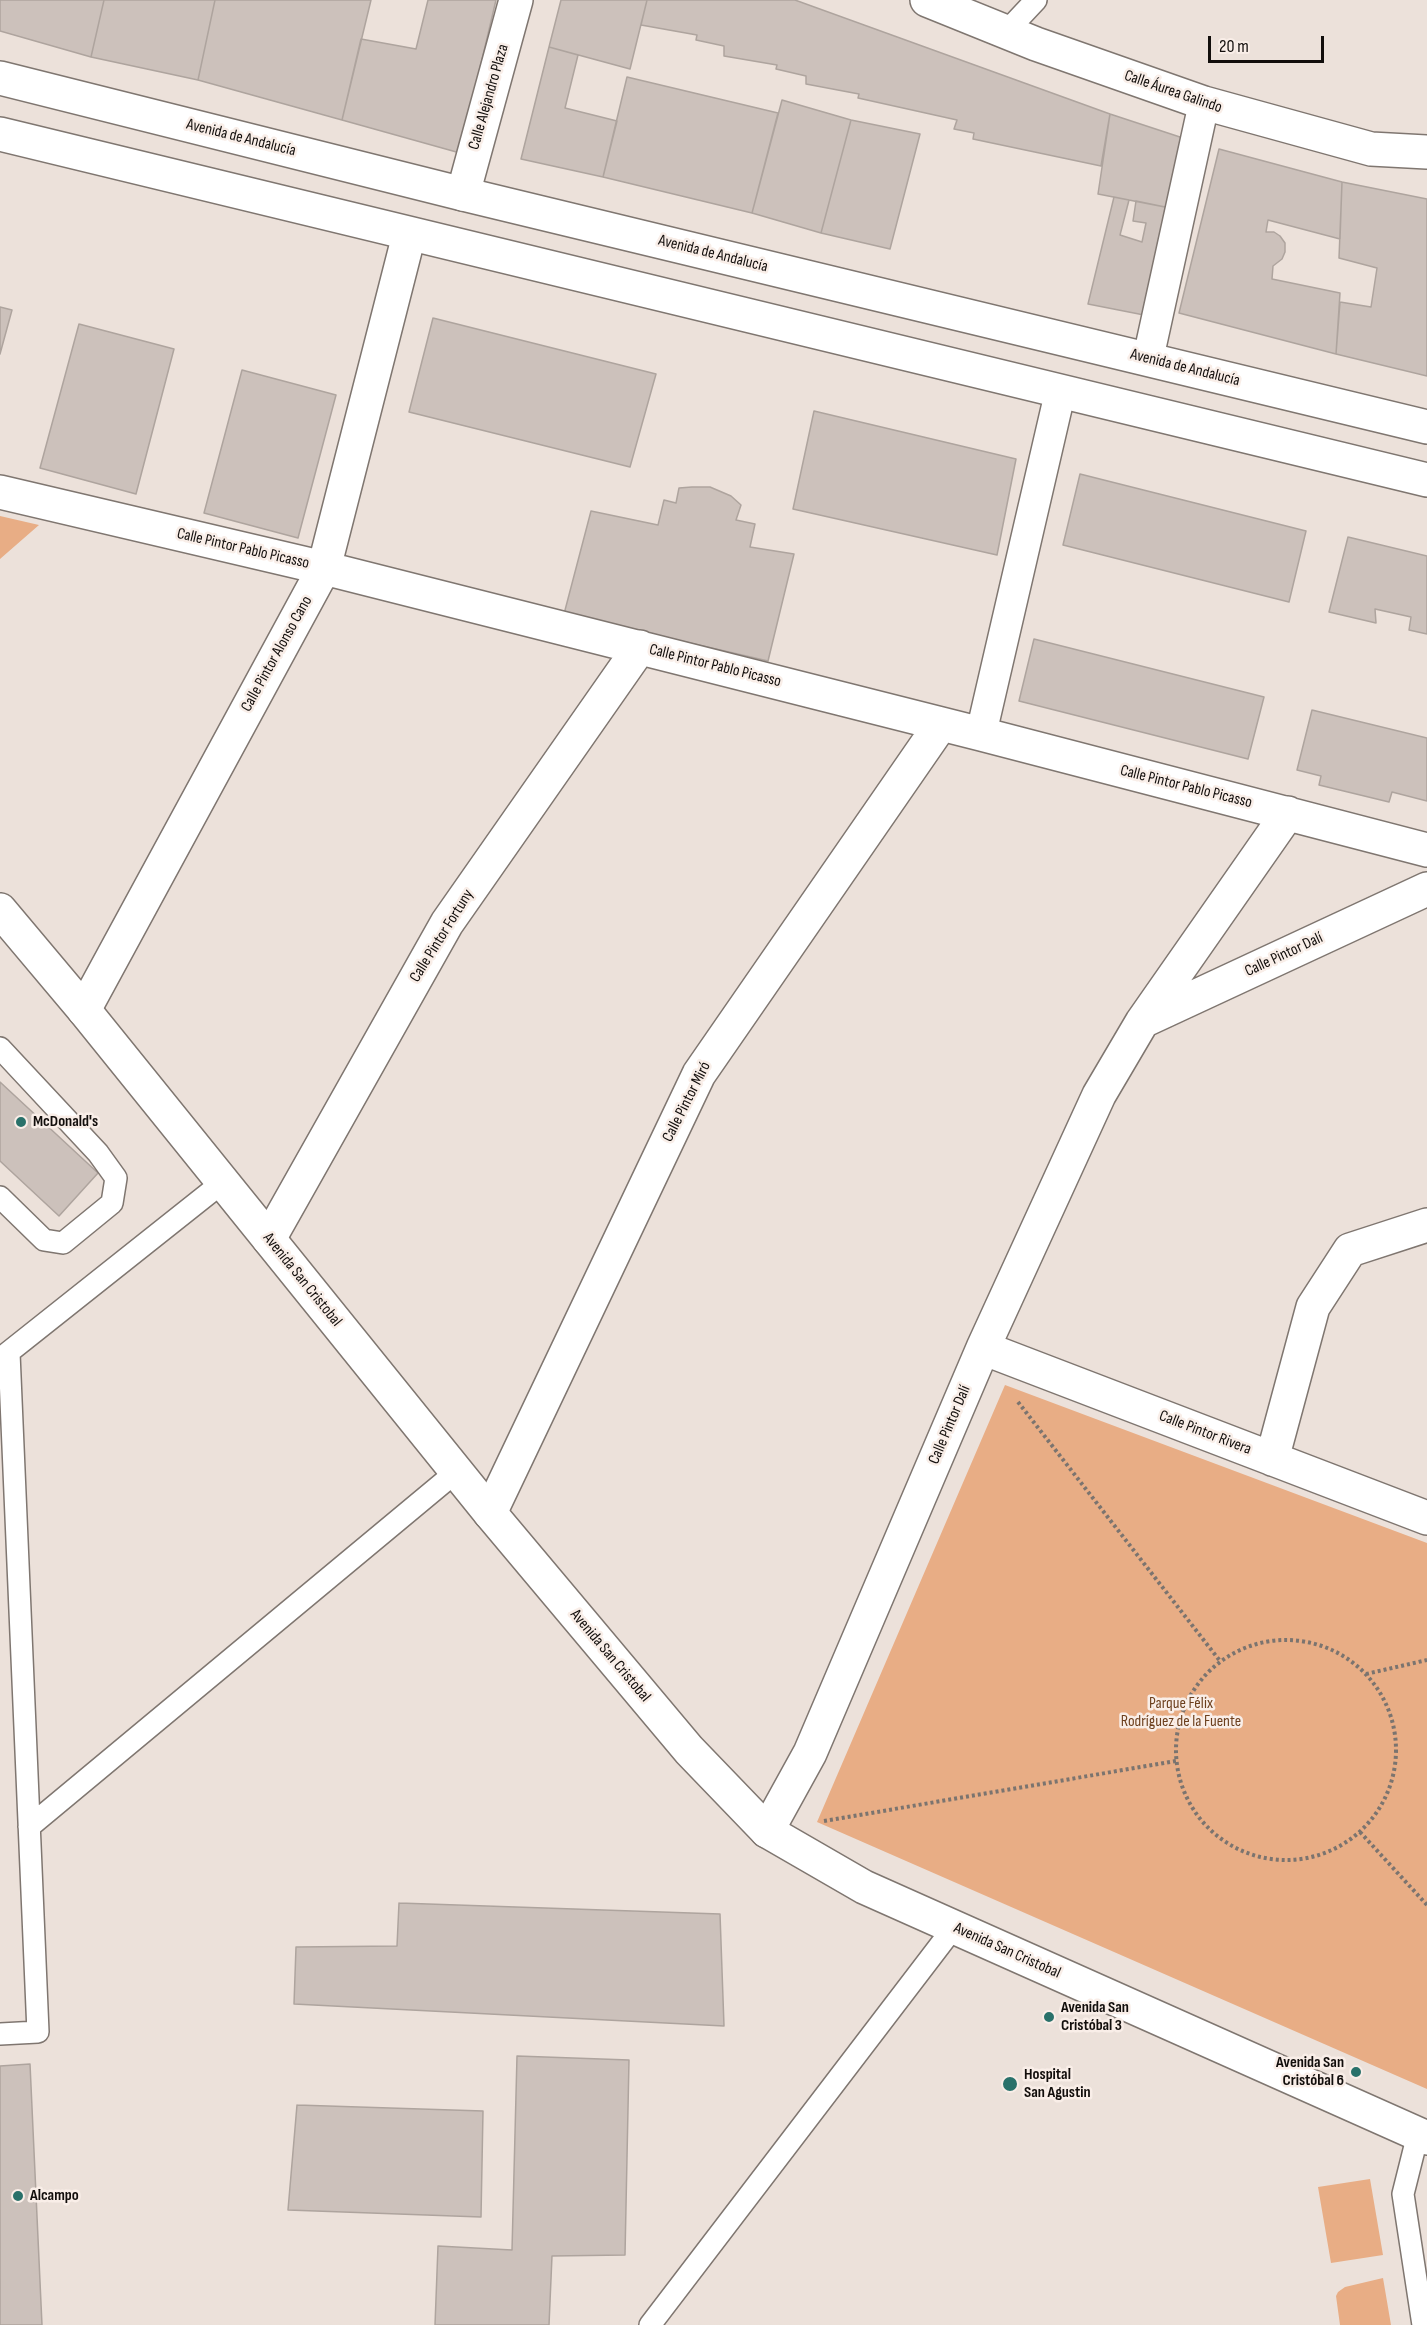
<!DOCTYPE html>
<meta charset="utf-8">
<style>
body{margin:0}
#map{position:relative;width:1427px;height:2325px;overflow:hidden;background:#ece1da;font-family:"Sofia Sans Condensed",sans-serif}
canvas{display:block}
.scale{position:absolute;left:1208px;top:36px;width:116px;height:27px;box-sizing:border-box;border:3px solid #120e0c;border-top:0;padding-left:8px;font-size:18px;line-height:21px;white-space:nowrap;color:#120e0c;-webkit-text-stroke:4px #f9eee8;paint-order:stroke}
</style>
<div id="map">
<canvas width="1427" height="2325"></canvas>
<div class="scale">20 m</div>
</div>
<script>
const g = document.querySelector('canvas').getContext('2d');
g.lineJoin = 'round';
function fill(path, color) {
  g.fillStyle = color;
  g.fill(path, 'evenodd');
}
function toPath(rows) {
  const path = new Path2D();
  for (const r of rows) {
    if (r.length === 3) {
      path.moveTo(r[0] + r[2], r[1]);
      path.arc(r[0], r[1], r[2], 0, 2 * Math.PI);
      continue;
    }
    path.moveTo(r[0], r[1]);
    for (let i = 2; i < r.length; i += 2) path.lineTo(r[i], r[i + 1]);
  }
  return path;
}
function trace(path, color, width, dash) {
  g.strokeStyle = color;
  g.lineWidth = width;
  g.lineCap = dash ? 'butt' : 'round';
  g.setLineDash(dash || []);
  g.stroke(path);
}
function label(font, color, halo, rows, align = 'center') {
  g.font = font + ' "Sofia Sans Condensed",sans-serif';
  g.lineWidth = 5;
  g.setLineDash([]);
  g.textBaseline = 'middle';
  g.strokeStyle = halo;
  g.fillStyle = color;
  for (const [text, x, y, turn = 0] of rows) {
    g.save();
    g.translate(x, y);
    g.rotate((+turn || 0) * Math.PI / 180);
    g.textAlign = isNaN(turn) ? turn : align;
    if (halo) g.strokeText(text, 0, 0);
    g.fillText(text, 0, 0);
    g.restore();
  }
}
const green = toPath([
 [0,516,39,525,0,559],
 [1005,1385,1427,1543,1427,2089,817,1822],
 [1370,2179,1383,2255,1331,2263,1318,2187],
 [1383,2278,1391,2325,1340,2325,1336,2296,1338,2292,1345,2287]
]);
const building = toPath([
 [0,0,104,0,91,57,0,31,0,0],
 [104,0,215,0,198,80,91,57,104,0],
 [215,0,371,0,342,120,198,80,215,0],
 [428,0,496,0,460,153,342,120,361,39,416,49,428,0],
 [561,0,647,0,630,69,549,47,561,0],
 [647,0,795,0,1110,114,1101,166,973,139,974,133,954,129,957,120,858,98,859,94,806,84,806,76,776,69,777,65,724,56,724,46,696,40,697,35,641,25,647,0],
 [549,47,578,55,565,108,617,121,603,177,521,159,549,47],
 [627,77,778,113,752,213,603,177,627,77],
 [782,100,851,120,821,233,752,213,782,100],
 [1110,114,1186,139,1170,208,1098,194,1110,114],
 [851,120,920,134,890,249,821,233,851,120],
 [1219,149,1342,182,1340,239,1268,220,1266,232,1274,232,1280,236,1285,243,1285,252,1282,259,1273,266,1272,279,1340,293,1336,354,1179,313,1219,149],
 [1342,182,1427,199,1427,376,1336,354,1340,302,1371,307,1377,268,1339,258,1342,182],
 [1114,197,1129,200,1120,235,1142,242,1146,223,1133,221,1136,201,1170,208,1144,315,1088,304,1114,197],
 [0,307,12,310,0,354,0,307],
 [433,318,656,374,630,467,409,412,433,318],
 [79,324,174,349,136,494,40,468,79,324],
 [242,370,336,395,298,538,204,513,242,370],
 [814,411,1016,459,997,555,793,509,814,411],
 [1080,474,1306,531,1289,602,1063,545,1080,474],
 [692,487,710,487,731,496,741,505,736,520,755,524,750,547,794,554,768,661,564,614,591,511,658,525,664,500,676,503,679,488,692,487],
 [1348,537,1427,556,1427,634,1409,630,1411,617,1375,609,1376,623,1329,612,1348,537],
 [1034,639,1264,697,1248,759,1019,701,1034,639],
 [1312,710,1427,738,1427,801,1392,792,1389,802,1319,785,1321,776,1297,770,1312,710],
 [0,1082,98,1173,59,1216,0,1161,0,1082],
 [399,1903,720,1914,724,2026,294,2004,296,1947,397,1946,399,1903],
 [517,2056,629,2060,625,2255,552,2256,549,2325,435,2325,438,2246,512,2250,517,2056],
 [30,2064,42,2325,0,2325,0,2066,30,2064],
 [297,2105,483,2111,481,2217,288,2210,297,2105]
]);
const path = toPath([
 [1018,1402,1220,1661],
 [1286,1750,110],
 [1366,1674,1427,1660],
 [824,1821,1176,1761],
 [1360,1832,1427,1905]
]);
const service = toPath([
 [1006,32,1036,0],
 [0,1048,98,1153,116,1178,112,1203,63,1243,44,1240,0,1197],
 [0,1359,223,1182],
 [29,1827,456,1472],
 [0,2034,38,2032,9,1353],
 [1418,2134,1403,2194,1423,2325],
 [650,2325,954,1927]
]);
const pedestrian = toPath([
 [1148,359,1204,103],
 [981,734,1060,393]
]);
const minor = toPath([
 [463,194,516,0],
 [0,492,324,568,981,734,1427,850],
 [84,1010,324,568,409,235],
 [1143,1021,1427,889],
 [269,1239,447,923,640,647],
 [983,1348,1427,1518],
 [1272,1459,1313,1307,1350,1250,1427,1225],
 [490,1513,699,1074,941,724],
 [767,1831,810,1753,983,1348,1099,1095,1142,1022,1288,813]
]);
const tertiary = toPath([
 [927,0,1036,44,1204,103,1371,149,1427,152],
 [0,910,84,1010,490,1513,689,1750,767,1831,864,1887,1427,2138]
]);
const secondary = toPath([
 [0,78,463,194,1427,427],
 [0,134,1427,480]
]);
const markers = [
 [21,1122,6,"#29716a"],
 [1049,2017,6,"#29716a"],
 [1356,2072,6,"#29716a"],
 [1010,2084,8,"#29716a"],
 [18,2196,6,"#29716a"]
];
const streetNames = [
 ["Calle Áurea Galindo",1173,92,19],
 ["Calle Alejandro Plaza",489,97,-74],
 ["Avenida de Andalucía",241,138,14],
 ["Avenida de Andalucía",713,254,14],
 ["Avenida de Andalucía",1185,368,14],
 ["Calle Pintor Pablo Picasso",243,549,13],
 ["Calle Pintor Alonso Cano",277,654,-61],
 ["Calle Pintor Pablo Picasso",715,666,14],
 ["Calle Pintor Pablo Picasso",1186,787,14],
 ["Calle Pintor Fortuny",442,936,-58],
 ["Calle Pintor Dalí",1284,955,-25],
 ["Calle Pintor Miró",687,1102,-63],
 ["Avenida San Cristobal",302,1280,51],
 ["Calle Pintor Dalí",950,1425,-67],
 ["Calle Pintor Rivera",1205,1433,21],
 ["Avenida San Cristobal",610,1656,50],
 ["Avenida San Cristobal",1007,1951,24]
];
const poiNames = [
 ["McDonald's",33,1122],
 ["Avenida San",1061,2008],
 ["Cristóbal 3",1061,2026],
 ["Avenida San",1344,2063,"right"],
 ["Cristóbal 6",1344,2081,"right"],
 ["Hospital",1024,2075],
 ["San Agustin",1024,2093],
 ["Alcampo",30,2196]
];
const parkNames = [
 ["Parque Félix",1181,1704],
 ["Rodríguez de la Fuente",1181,1722]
];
fill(green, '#e8ad85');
fill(building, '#ccc1bb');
trace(building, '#aea49e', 1.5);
trace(service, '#7f7670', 24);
trace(pedestrian, '#7f7670', 33);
trace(minor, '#7f7670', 36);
trace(tertiary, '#7f7670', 36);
trace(secondary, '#7f7670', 36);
trace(path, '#7b746f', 4, [3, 3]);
trace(service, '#fff', 21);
trace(pedestrian, '#fff', 30);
trace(minor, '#fff', 33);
trace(tertiary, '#fff', 33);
trace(secondary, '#fff', 33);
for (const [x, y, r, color] of markers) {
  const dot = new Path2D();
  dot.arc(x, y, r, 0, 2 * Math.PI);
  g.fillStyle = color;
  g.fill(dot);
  trace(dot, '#f9eee8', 2);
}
label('16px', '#120e0c', '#f9eee8', streetNames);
label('bold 16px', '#120e0c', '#f9eee8', poiNames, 'left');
label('16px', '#6c3f1d', '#f9eee8', parkNames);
</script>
